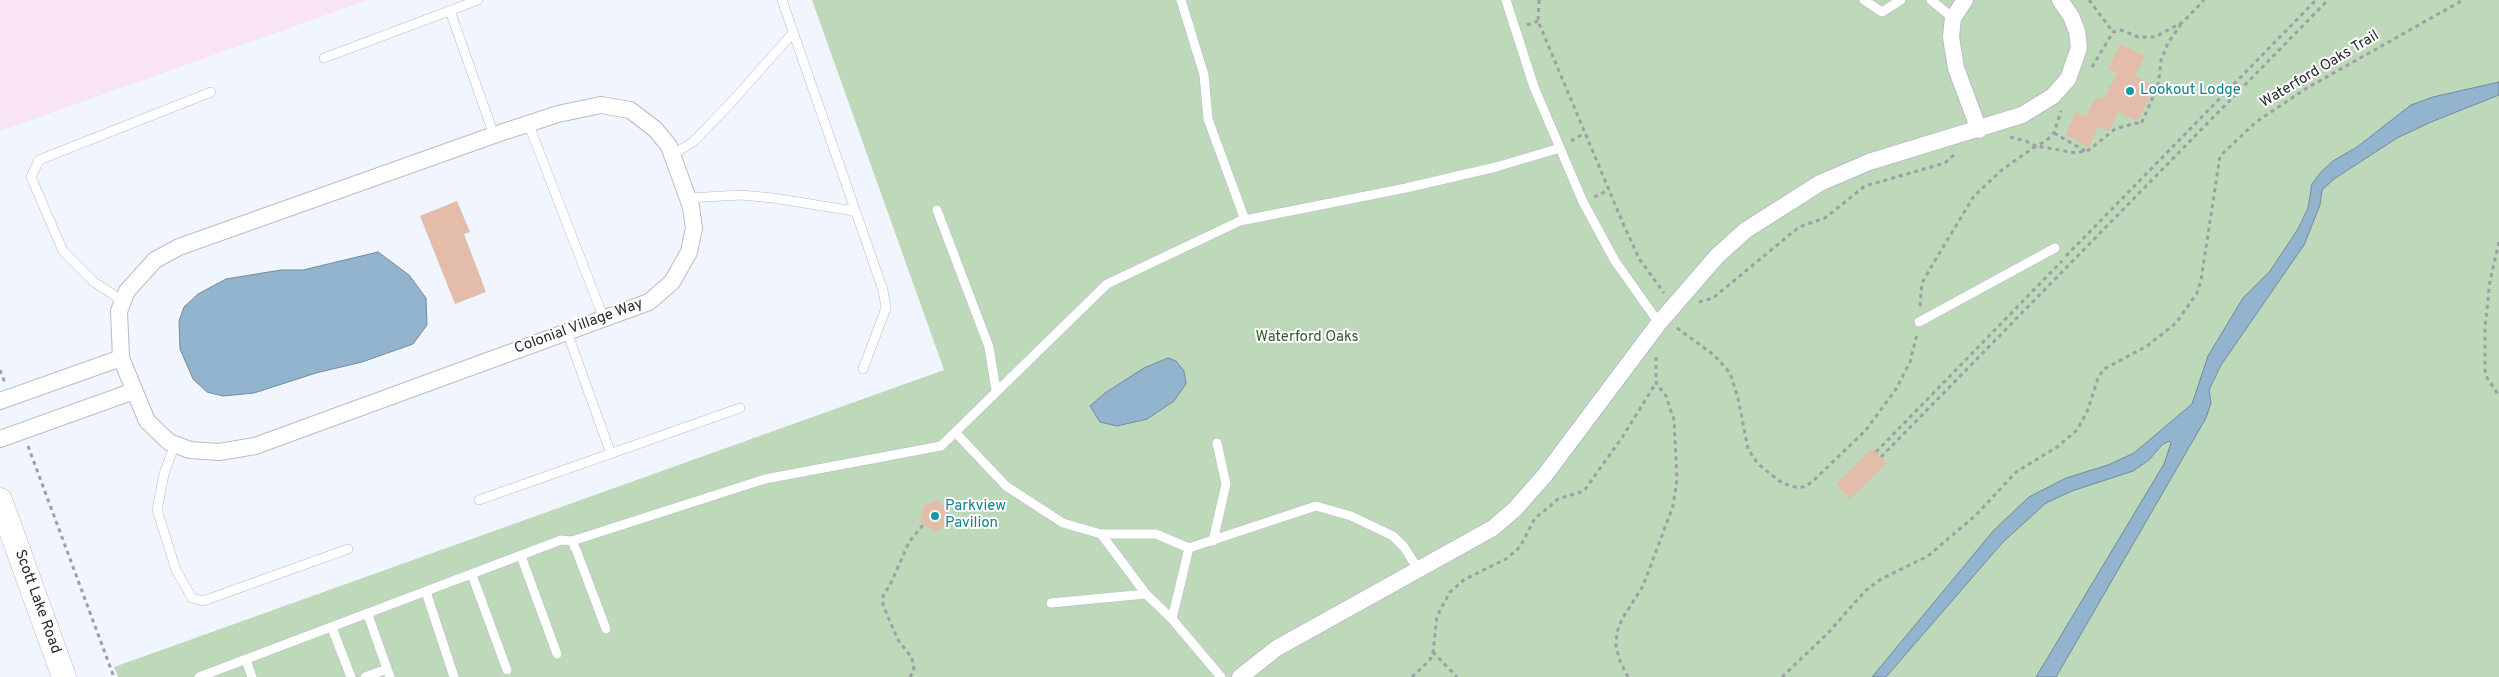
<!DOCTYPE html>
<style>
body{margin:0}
canvas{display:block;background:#f1f5fe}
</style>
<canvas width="2499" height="677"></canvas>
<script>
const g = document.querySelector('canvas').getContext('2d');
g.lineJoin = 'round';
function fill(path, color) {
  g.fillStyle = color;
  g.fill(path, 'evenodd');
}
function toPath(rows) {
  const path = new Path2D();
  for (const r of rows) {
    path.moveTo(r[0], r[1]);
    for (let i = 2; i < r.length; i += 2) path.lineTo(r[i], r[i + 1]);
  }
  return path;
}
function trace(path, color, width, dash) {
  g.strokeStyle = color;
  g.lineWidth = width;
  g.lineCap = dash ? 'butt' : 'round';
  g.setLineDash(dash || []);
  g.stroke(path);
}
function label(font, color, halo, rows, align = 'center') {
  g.font = font + ' Overpass,sans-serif';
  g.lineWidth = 4;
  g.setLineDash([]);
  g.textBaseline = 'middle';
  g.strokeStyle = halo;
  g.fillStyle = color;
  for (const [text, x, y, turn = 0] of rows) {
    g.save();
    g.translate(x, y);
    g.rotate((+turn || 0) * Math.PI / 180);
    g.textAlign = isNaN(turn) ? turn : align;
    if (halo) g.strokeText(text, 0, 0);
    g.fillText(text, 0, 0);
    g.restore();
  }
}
const commercial = toPath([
 [0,0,368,0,0,131]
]);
const green = toPath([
 [812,0,2499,0,2499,677,118,677,114,667,944,370]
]);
const water = toPath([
 [2499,82,2499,95,2431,122,2397,138,2334,179,2322,190,2320,205,2304,245,2221,365,2209,390,2211,403,2206,418,2056,677,2036,677,2164,464,2171,443,2169,441,2162,445,2149,460,2133,471,2072,491,2046,503,2003,542,1886,677,1872,677,1994,530,2029,497,2066,478,2108,465,2134,453,2192,404,2208,356,2243,298,2270,271,2298,229,2308,208,2312,184,2321,172,2333,161,2357,147,2411,105,2433,97,2499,82],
 [378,252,409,275,426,298,427,325,413,344,362,362,316,373,254,393,223,396,207,392,193,379,180,349,179,321,184,307,198,294,226,279,281,270,303,270,378,252],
 [1168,358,1176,361,1184,371,1186,384,1174,401,1147,419,1117,426,1100,422,1090,406,1105,393,1144,368,1168,358]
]);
const building = toPath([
 [2120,44,2145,56,2135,76,2155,86,2138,121,2118,112,2109,131,2098,127,2089,147,2065,135,2076,112,2086,117,2096,97,2103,100,2117,73,2108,69],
 [457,201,470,232,464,234,486,292,455,304,420,216],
 [1872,448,1887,463,1850,499,1836,484],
 [937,500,949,509,949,525,935,532,921,523,923,506]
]);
const path = toPath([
 [1539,0,1538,21,1625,228,1640,260,1664,293],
 [2089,0,2113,32],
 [1527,25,1538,21],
 [2092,67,2113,32,2121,30,2138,37,2155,37,2183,22,2204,0],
 [2054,133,2085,151],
 [2010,137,2026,141,2036,146,2046,141,2054,133,2061,111],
 [1571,141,1585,133],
 [1594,197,1609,190],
 [2499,242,2490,281,2485,327,2485,369,2486,376,2499,396],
 [2066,256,2316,0],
 [1699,302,1713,298,1799,227,1825,218,1865,186,1945,163,1955,154],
 [1920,306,1922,283,1937,257,1974,196,2003,169,2036,146,2076,153,2089,150,2115,129,2136,123,2141,124,2158,86,2161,60,2168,43,2181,24],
 [1677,328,1714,355,1730,373,1738,398,1748,449,1758,464,1782,483,1795,487,1805,487,1814,480,1866,430,1896,389,1910,362,1917,334],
 [0,370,5,383],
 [28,446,114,677],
 [1876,452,2062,261],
 [1881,457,2328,0],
 [1433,652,1457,677],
 [910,677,914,670,912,658,898,640,883,605,883,596,891,583,909,542,923,525],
 [1412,677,1430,660,1433,652,1437,616,1450,592,1465,579,1506,559,1520,547,1535,518,1549,507,1558,499,1584,491,1623,436,1656,383],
 [1628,677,1620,661,1616,646,1617,632,1622,619,1643,586,1673,506,1677,479,1674,420,1666,396,1656,383,1656,355],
 [1782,677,1829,632,1865,591,1881,579,1928,556,1976,515,2016,472,2057,447,2077,430,2087,412,2098,378,2104,369,2147,346,2176,323,2197,293,2201,280,2220,156,2256,122,2307,88,2463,0]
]);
const lane = toPath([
 [782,0,883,290,886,308,863,369],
 [1181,0,1204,75,1208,119,1245,220],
 [1506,0,1534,87,1583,202,1615,261,1659,323],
 [1864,0,1882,12,1901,0],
 [1931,0,1953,18],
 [450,11,494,135],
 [324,58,478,0],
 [528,123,604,319],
 [672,155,693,142,728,106,793,33],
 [688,198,741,195,773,198,854,211],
 [937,210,989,347,996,390],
 [123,301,94,282,63,251,31,177,39,160,211,92],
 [1919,322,2055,248],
 [567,332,611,454],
 [955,432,1006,486,1063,523,1101,534,1156,534,1189,548,1172,619,1221,677],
 [175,444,164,474,157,510,176,570,192,598,203,601,348,549],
 [479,500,740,408],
 [1101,534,1146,594,1172,619],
 [572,541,765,479,941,446,1107,284,1240,221,1406,188,1496,167,1560,148],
 [1213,541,1226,484,1217,443],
 [1189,548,1316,506,1351,516,1393,536,1404,547,1418,569],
 [521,556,557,654],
 [472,575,507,670],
 [426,592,454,677],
 [1051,603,1146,594],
 [368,615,390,677],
 [332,628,351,677],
 [246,660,252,677],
 [199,677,561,540,572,541,577,552,606,629],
 [365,677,387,669]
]);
const street = toPath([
 [1965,0,1953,18,1951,37,1956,68,1979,130],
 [601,105,630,110,655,129,669,146,691,207,694,228,689,252,672,282,649,302,255,446,219,452,190,450,169,442,147,421,121,358,119,311,127,291,155,260,179,247,494,135,558,114,601,105],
 [0,401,121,358],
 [0,439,134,391],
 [1240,677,1277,648,1493,528,1515,509,1545,475,1659,323,1717,256,1746,230,1820,183,1869,162,2022,115,2053,96,2068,79,2079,48,2077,31,2071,16,2060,0]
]);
const secondary = toPath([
 [0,500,64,677]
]);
const markers = [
 [2130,91,5,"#0f9aa8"],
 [935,516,5,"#0f9aa8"]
];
const streetNames = [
 ["Waterford Oaks Trail",2320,70,-31],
 ["Colonial Village Way",579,327,-20],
 ["Scott Lake Road",37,602,70]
];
const cultureNames = [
 ["Lookout Lodge",2140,91],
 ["Parkview",945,507],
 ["Pavilion",945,524]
];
const parkNames = [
 ["Waterford Oaks",1307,338]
];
fill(commercial, '#f8e4f3');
fill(green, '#bed8ba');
fill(water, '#92b4ce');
trace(water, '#728a9e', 1);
fill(building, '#e4bcaa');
trace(lane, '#b7bcc6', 10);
trace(street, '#b7bcc6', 18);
trace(secondary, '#b7bcc6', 25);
trace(path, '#9c9fa6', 3, [4, 4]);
trace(lane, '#fff', 9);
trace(street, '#fff', 16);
trace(secondary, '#fff', 24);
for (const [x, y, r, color] of markers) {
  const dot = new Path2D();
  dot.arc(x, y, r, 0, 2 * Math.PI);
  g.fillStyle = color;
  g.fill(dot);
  trace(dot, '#fff', 2);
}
label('15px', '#27292d', '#fff', streetNames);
label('15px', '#0d838f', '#fff', cultureNames, 'left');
label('15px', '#335a2e', '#fff', parkNames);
</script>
